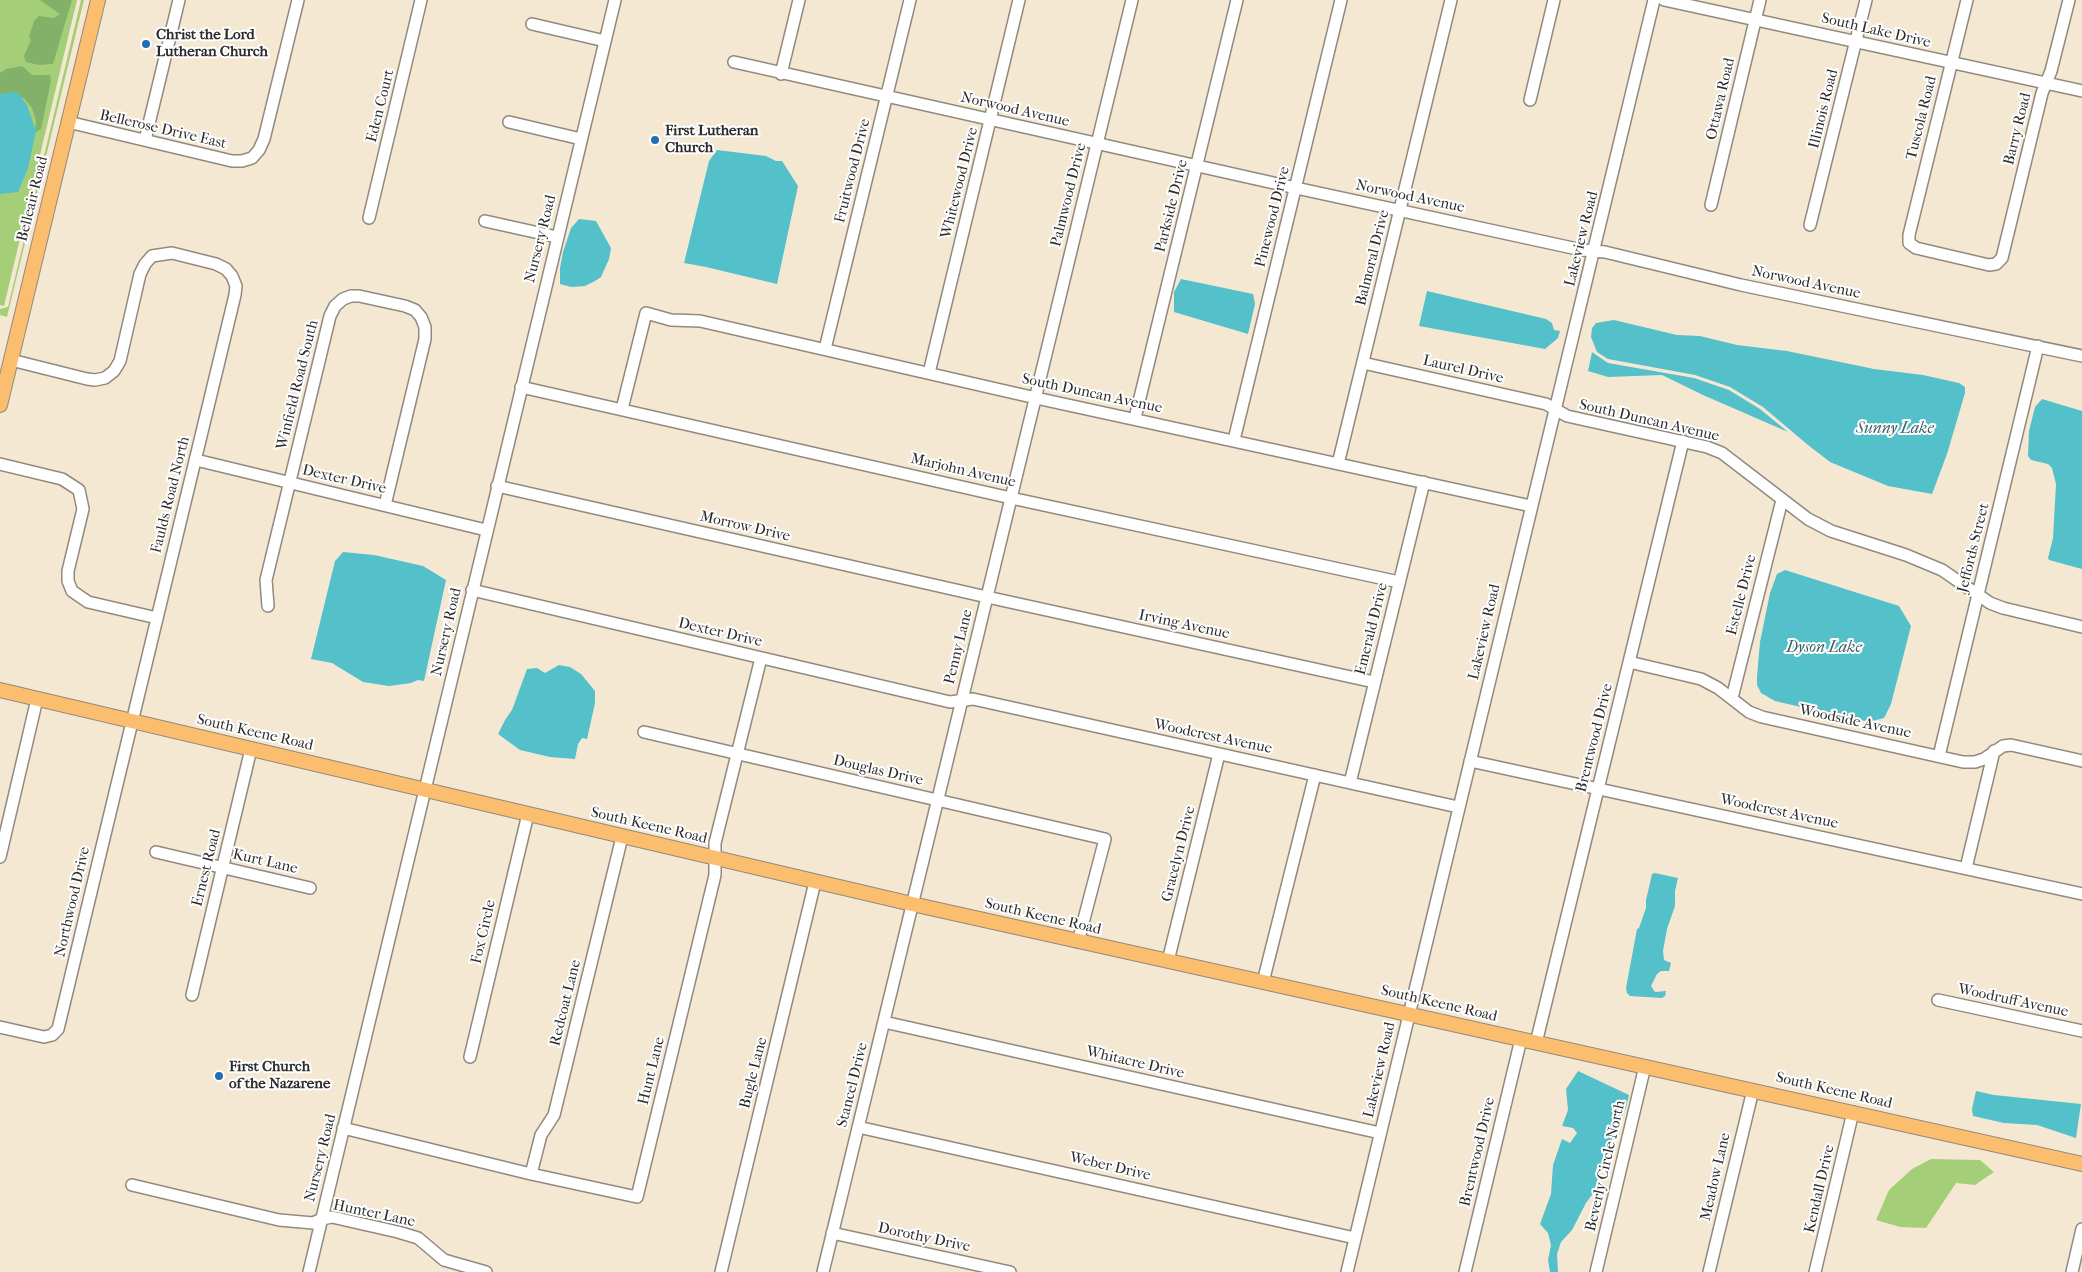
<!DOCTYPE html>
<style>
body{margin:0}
canvas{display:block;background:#f5e8d3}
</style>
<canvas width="2082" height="1272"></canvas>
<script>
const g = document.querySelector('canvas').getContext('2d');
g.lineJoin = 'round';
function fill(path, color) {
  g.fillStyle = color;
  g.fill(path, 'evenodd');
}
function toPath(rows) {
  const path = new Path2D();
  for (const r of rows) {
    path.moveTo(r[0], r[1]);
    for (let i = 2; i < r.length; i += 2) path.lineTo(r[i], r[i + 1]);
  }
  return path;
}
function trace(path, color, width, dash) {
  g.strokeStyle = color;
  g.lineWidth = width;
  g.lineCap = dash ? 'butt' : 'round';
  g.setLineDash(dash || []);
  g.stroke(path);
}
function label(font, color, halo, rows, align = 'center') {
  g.font = font + ' "IM FELL French Canon",serif';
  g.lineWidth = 4;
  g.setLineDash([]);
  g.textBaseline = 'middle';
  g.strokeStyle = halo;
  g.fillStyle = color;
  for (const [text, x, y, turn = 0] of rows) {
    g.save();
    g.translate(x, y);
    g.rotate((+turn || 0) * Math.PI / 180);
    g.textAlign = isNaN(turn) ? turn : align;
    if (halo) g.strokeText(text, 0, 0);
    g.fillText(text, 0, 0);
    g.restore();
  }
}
const green = toPath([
 [0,0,77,0,4,306,0,305],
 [81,0,84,0,7,317,0,315,0,309,8,307],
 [1931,1159,1980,1160,1994,1172,1975,1185,1956,1183,1926,1228,1900,1227,1876,1220,1889,1190,1912,1169]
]);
const forest = toPath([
 [26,0,72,0,53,64,39,65,26,62,24,56,31,40,29,37,34,21,39,16,54,18,60,14,40,0],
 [22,66,32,75,50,75,51,81,41,129,35,133,36,121,32,108,24,98,13,96,0,99,0,73,6,69]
]);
const water = toPath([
 [13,92,20,95,27,105,36,131,28,168,18,192,0,194,0,94],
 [717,150,766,156,776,161,782,161,798,186,777,284,706,267,684,263,709,161],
 [579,219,596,221,611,248,609,259,601,277,595,281,585,286,571,287,560,284,560,268,563,252,571,228],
 [1181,279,1253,294,1255,304,1248,334,1174,312,1174,292],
 [1427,291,1546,319,1552,323,1554,330,1560,331,1558,338,1545,349,1419,326],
 [1614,320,1677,335,1700,336,1737,345,1787,351,1874,369,1923,375,1959,383,1965,387,1965,393,1947,454,1932,494,1888,486,1830,462,1808,445,1763,407,1730,387,1695,375,1608,359,1597,352,1591,337,1592,328,1596,323],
 [1592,352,1608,363,1694,378,1729,390,1760,409,1788,432,1703,395,1662,375,1608,377,1588,371],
 [2042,399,2082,411,2082,569,2049,560,2048,558,2053,538,2056,484,2052,468,2048,464,2031,460,2028,456,2029,431,2035,407],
 [343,552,374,555,423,566,446,580,424,681,418,680,411,683,389,686,363,682,332,663,311,659,335,561],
 [1785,570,1899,606,1911,626,1891,704,1884,718,1869,722,1821,710,1818,711,1775,701,1761,693,1757,685,1757,677,1760,642,1770,593,1777,574],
 [559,665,570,667,581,674,595,691,595,703,587,739,582,738,578,744,575,759,550,757,520,750,498,734,505,720,512,710,527,669,537,668,545,673],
 [1655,873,1678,878,1675,891,1675,906,1667,929,1663,951,1664,960,1671,963,1669,971,1661,971,1657,974,1651,986,1655,992,1666,991,1665,996,1662,998,1630,996,1627,993,1626,988,1637,929,1639,928,1646,908,1646,900,1652,874],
 [1578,1071,1629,1095,1626,1108,1604,1157,1594,1192,1586,1203,1572,1230,1561,1242,1557,1254,1558,1272,1550,1272,1548,1260,1551,1245,1548,1233,1540,1224,1551,1194,1553,1165,1562,1139,1570,1143,1577,1133,1573,1128,1562,1126,1568,1110,1566,1089],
 [1976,1091,1994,1095,2081,1104,2076,1138,2037,1125,2004,1123,1973,1116,1972,1109]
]);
const minor = toPath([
 [1664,0,2082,91],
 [1967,0,1909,235,1909,243,1916,248,1989,265,1996,264,2002,258,2042,93,2051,71,2069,0],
 [532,24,605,41],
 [734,62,1296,188,1582,250,1605,252,1741,285,2082,356],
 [781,74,799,0],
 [1530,100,1554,0],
 [68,122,232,161,242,161,252,158,259,150,264,139,298,0],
 [509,122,581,139],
 [145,140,179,0],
 [1711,205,1760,0],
 [369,218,421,0],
 [485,221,557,237],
 [1810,225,1866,0],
 [825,349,910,0],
 [1363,363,1546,404,1567,416,1707,447,1722,453,1808,519,1831,531,1906,555,1942,570,1990,603,2003,608,2082,627],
 [929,373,1019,0],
 [521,387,1011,498,1399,582],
 [622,409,646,313,671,320,700,321,1036,398,1531,506],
 [1135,418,1237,0],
 [1234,440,1341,0],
 [196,460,486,530],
 [0,464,62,479,79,490,83,509,68,571,68,581,72,591,88,602,157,618],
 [1338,464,1451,0],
 [497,486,987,597,1374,682],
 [472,590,950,702,973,699,1458,807],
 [268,606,266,580,330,316,335,306,343,299,351,296,359,296,405,306,415,310,421,317,425,327,425,339,385,505],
 [1629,662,1701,679,1718,688,1749,712,1762,717,1963,762,1975,762,1984,759,2003,746,2011,745,2082,761],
 [1732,698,1782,500],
 [644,732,1105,839,1078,942],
 [1939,756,2038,346],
 [1470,761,2082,894],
 [1350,783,1424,482],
 [156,852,310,888],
 [0,857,37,699],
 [1966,868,1994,751],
 [1168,961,1219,754],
 [1263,982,1315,775],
 [192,995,251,749],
 [1938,1000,2082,1031],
 [884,1022,1380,1133],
 [0,1027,44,1037,52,1035,58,1029,235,295,236,286,232,276,226,269,216,264,172,253,152,256,145,264,140,274,120,361,114,371,105,378,95,380,87,379,11,360],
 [1536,1043,1683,441],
 [470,1057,528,814],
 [858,1127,1355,1238],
 [343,1128,531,1174,637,1197,715,875,715,843,761,658],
 [531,1174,541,1135,554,1115,622,837],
 [132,1185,279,1220,313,1223,322,1219,332,1217,398,1232,418,1238,444,1260,486,1272],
 [832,1233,1010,1272],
 [309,1272,615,0],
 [721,1272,815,882],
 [823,1272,1132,0],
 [1347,1272,1654,0],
 [1465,1272,1521,1039],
 [1596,1272,1645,1066],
 [1709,1272,1753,1090],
 [1815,1272,1853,1112],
 [2072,1272,2082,1229]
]);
const major = toPath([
 [0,405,98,0],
 [0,690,912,904,2082,1164]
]);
const markers = [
 [146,44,5,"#1f6fb2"],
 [655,140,5,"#1f6fb2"],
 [219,1076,5,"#1f6fb2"]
];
const streetNames = [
 ["South Lake Drive",1876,31,13],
 ["Ottawa Road",1721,99,-77],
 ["Eden Court",381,106,-76],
 ["Illinois Road",1824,109,-76],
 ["Norwood Avenue",1015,110,13],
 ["Tuscola Road",1922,118,-76],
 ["Barry Road",2018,129,-76],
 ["Bellerose Drive East",163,130,13],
 ["Fruitwood Drive",853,171,-76],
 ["Whitewood Drive",960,183,-76],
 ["Palmwood Drive",1069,195,-76],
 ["Norwood Avenue",1410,197,12],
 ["Belleair Road",33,199,-76],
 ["Parkside Drive",1172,206,-76],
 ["Pinewood Drive",1273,217,-76],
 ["Nursery Road",541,239,-76],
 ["Lakeview Road",1582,239,-76],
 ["Balmoral Drive",1373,258,-76],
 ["Norwood Avenue",1806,283,12],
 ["Laurel Drive",1463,370,13],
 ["Winfield Road South",298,385,-76],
 ["South Duncan Avenue",1092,394,12],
 ["South Duncan Avenue",1649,421,13],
 ["Marjohn Avenue",963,471,13],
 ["Dexter Drive",344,480,13],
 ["Faulds Road North",171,495,-76],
 ["Morrow Drive",745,527,13],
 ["Jeffords Street",1974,548,-76],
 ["Estelle Drive",1742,595,-76],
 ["Irving Avenue",1184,625,12],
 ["Emerald Drive",1372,629,-76],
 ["Nursery Road",447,632,-77],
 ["Lakeview Road",1485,632,-77],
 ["Dexter Drive",720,633,13],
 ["Penny Lane",959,647,-76],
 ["Woodside Avenue",1855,722,12],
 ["South Keene Road",255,733,13],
 ["Woodcrest Avenue",1213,737,12],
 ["Brentwood Drive",1595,738,-76],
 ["Douglas Drive",878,771,13],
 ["Woodcrest Avenue",1779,812,12],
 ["South Keene Road",649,826,13],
 ["Gracelyn Drive",1179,854,-76],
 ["Kurt Lane",265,862,13],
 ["Ernest Road",207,868,-76],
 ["Northwood Drive",73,902,-77],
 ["South Keene Road",1043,917,13],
 ["Fox Circle",484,932,-77],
 ["Woodruff Avenue",2013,1001,12],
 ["Redcoat Lane",566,1003,-76],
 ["South Keene Road",1439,1004,13],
 ["Whitacre Drive",1135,1063,13],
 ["Lakeview Road",1380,1070,-77],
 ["Hunt Lane",652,1071,-76],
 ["Bugle Lane",754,1073,-76],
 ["Stancel Drive",853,1085,-76],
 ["South Keene Road",1834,1091,13],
 ["Brentwood Drive",1478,1152,-77],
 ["Nursery Road",321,1158,-76],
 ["Beverly Circle North",1606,1166,-77],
 ["Weber Drive",1110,1167,13],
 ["Meadow Lane",1716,1177,-77],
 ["Kendall Drive",1820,1189,-77],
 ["Hunter Lane",374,1214,12],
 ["Dorothy Drive",924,1238,12]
];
const poiNames = [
 ["Christ the Lord",156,35],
 ["Lutheran Church",156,52],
 ["First Lutheran",665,131],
 ["Church",665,148],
 ["First Church",229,1067],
 ["of the Nazarene",229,1084]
];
const waterNames = [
 ["Sunny Lake",1895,429],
 ["Dyson Lake",1824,648]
];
fill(green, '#a5ce79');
fill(forest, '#84b169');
fill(water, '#53c0ca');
trace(minor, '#908a7f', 14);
trace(major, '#908a7f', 16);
trace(minor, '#fff', 11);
trace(major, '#fbbd6e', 14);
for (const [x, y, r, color] of markers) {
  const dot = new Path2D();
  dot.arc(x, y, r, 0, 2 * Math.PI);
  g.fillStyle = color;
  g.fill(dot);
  trace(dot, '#fff', 2);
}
label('15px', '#2b2b2b', '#fff', streetNames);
label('bold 15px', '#2b2b2b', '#fff', poiNames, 'left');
label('italic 16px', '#395f63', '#fff', waterNames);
</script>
